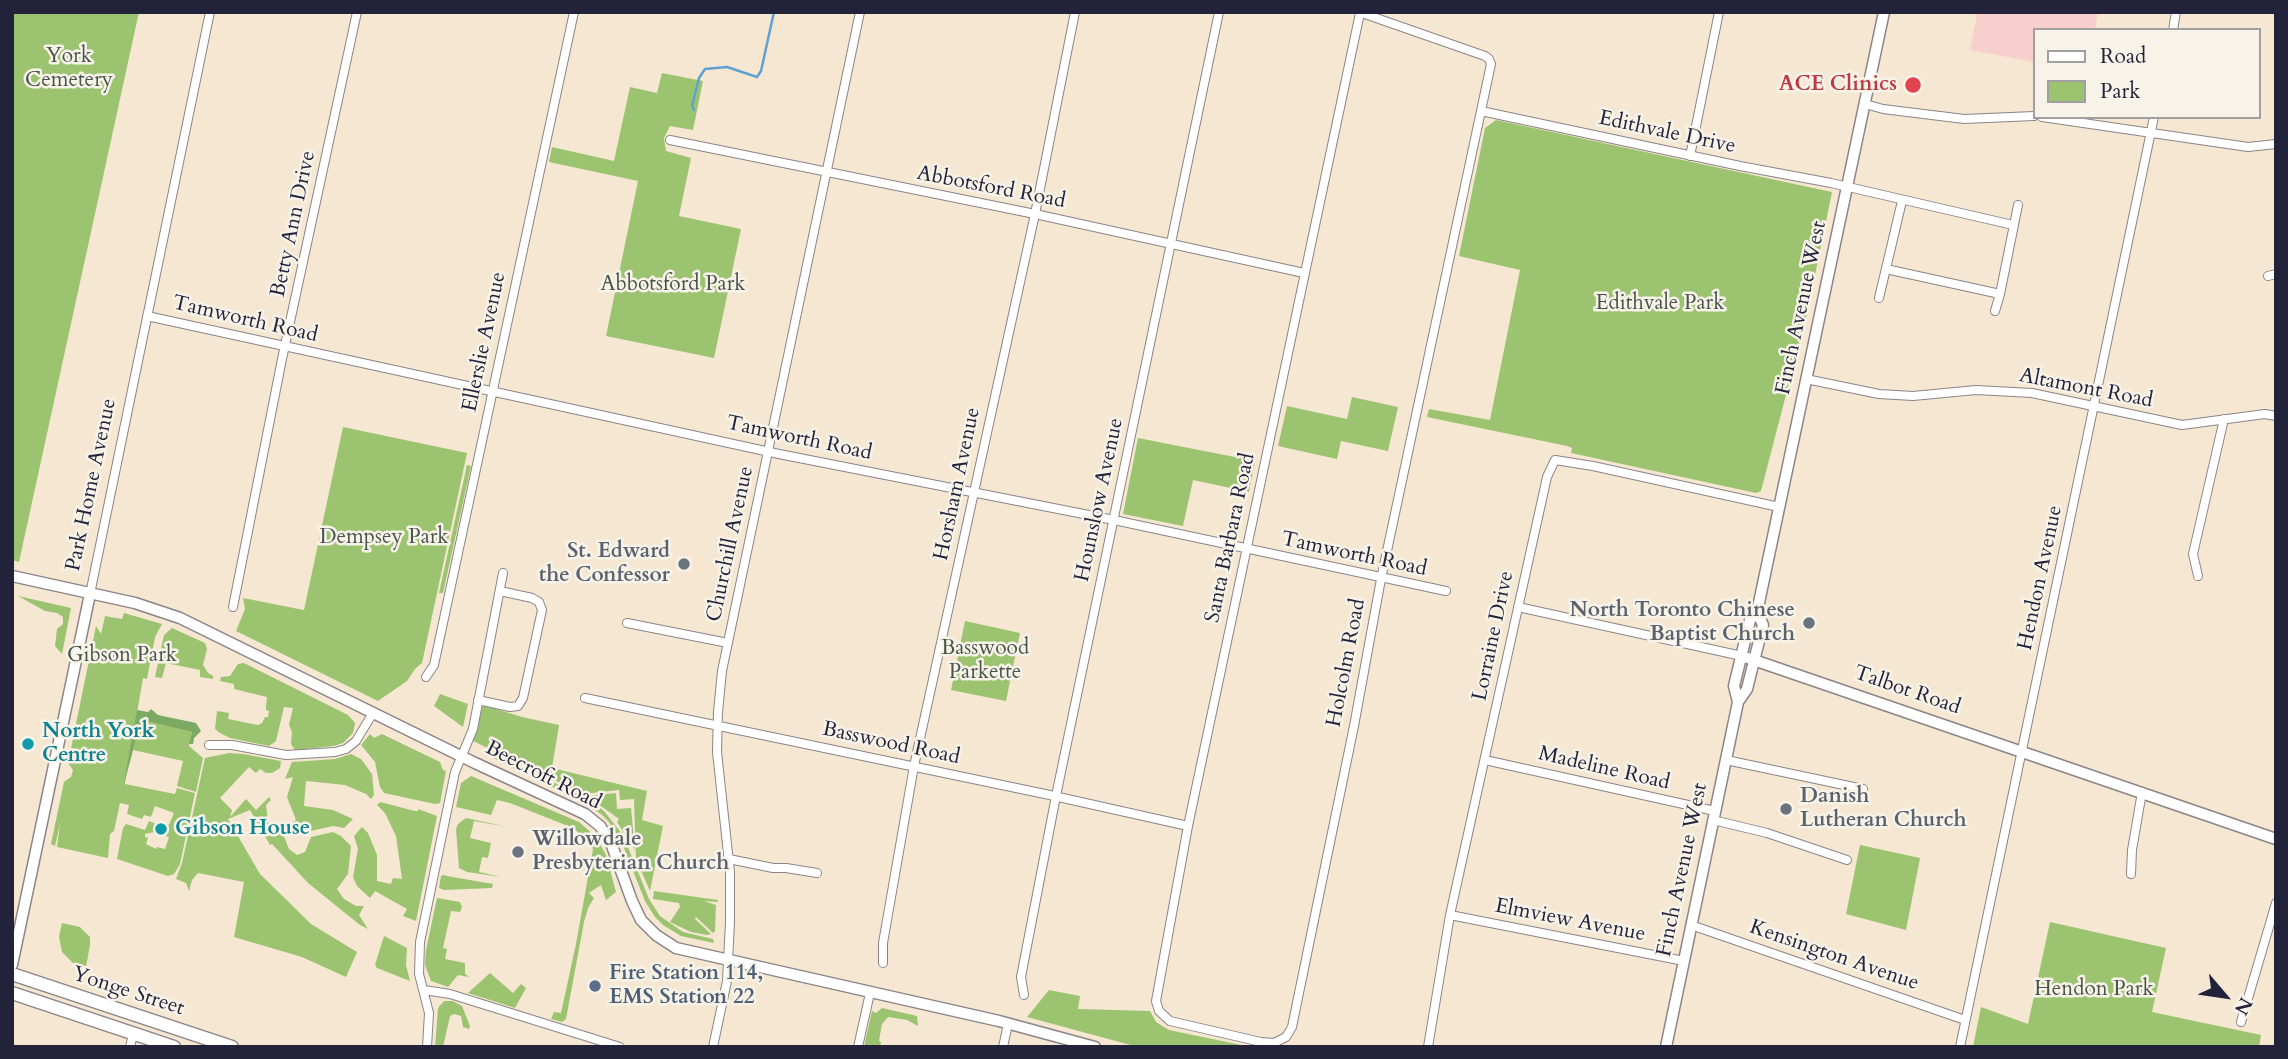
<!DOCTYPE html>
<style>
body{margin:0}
#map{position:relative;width:2288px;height:1059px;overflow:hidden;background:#f5e7d2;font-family:Cardo,serif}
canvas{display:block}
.frame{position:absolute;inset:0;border:14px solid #22223b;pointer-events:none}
.legend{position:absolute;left:2033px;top:28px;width:228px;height:91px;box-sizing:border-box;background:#f7f3e8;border:2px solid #a29fa3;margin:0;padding:9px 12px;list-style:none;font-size:21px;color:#22223b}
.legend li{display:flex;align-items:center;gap:14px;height:35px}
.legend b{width:35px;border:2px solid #a29fa3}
.north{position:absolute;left:2190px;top:961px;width:70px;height:70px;-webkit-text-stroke:5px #f7f3e8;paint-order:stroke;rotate:119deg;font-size:19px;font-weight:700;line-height:28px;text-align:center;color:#22223b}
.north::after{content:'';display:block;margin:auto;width:24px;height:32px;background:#22223b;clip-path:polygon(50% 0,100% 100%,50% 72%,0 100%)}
</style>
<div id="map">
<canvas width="2288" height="1059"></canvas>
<div class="frame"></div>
<ul class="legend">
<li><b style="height:9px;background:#fff"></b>Road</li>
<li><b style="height:19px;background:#9cc470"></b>Park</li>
</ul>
<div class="north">N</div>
</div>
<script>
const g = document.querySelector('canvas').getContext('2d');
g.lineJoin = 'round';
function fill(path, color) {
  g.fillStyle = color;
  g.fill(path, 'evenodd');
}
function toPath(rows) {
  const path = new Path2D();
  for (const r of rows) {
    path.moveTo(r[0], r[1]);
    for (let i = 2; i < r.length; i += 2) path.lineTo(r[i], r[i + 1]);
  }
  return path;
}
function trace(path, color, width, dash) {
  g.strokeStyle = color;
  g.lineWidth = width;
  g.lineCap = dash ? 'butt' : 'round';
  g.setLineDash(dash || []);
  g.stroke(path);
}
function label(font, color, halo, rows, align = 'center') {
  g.font = font + ' Cardo,serif';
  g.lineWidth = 5;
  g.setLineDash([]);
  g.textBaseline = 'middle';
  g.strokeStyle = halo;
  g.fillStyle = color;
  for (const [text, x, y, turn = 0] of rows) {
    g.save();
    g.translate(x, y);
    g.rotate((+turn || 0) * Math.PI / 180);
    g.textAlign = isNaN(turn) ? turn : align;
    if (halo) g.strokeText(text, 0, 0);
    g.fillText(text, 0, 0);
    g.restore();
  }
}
const built = toPath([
 [1968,12,2098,12,2095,30,2034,30,2034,62,1970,50,1977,15]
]);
const green = toPath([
 [12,12,139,12,19,562,12,560],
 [662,73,703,81,693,130,670,126,664,138,666,151,691,158,679,216,741,229,714,358,606,336,638,181,549,162,552,147,614,161,630,87,657,93],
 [1496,120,1832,192,1807,314,1761,491,1756,493,1571,453,1572,448,1567,446,1427,417,1429,409,1490,420,1520,270,1459,256,1485,128],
 [1352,397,1398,407,1388,451,1341,441,1337,459,1278,446,1287,406,1347,419],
 [343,427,467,453,422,663,415,669,407,681,378,701,236,631,245,609,243,598,304,610],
 [1138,438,1255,461,1249,492,1193,480,1183,526,1123,514],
 [467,465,471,466,443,593,439,593],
 [18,596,71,608,62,654,55,646,57,629,63,624,63,617,57,613,45,611],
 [124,613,162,624,155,637,147,679,143,678,124,788,125,784,175,794,177,788,195,793,180,864,174,874,168,876,117,859,123,828,126,824,145,830,149,821,156,824,154,832,145,834,145,837,148,838,146,844,156,849,157,847,165,849,169,837,165,836,168,827,162,825,163,823,169,825,174,813,155,806,151,817,144,815,142,819,127,814,129,805,120,803,114,831,110,834,108,858,57,847,60,824,55,846,51,844,64,782,71,777,73,770,68,763,96,626,101,634,105,616,122,619],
 [965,621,1020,633,1006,701,951,690],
 [172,628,205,643,207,649,203,665,208,673,213,676,213,679,200,677,200,670,166,663,162,678,155,677,164,635],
 [244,663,348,715,355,723,353,733,343,743,334,746,295,750,291,744,292,732,289,725,293,708,284,707,276,741,269,746,230,738,220,733,215,729,217,711,229,713,228,719,258,725,262,723,265,717,268,717,269,711,266,710,266,706,267,697,234,689,234,684,220,681,221,677,230,676,238,664],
 [440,694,468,704,463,727,434,706],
 [483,705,522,717,559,725,552,768,647,791,642,820,663,826,650,891,636,859,634,799,620,800,619,790,583,794,473,741],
 [141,720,192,732,189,746,203,758,196,792,177,786,183,761,133,750],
 [370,734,374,738,382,734,440,762,443,770,446,771,440,803,435,804,384,793,380,787,375,762,361,745],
 [484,749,588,799,604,811,623,835,649,899,660,916,683,932,713,939,714,943,681,936,663,925,655,917,645,901,622,843,609,822,601,814,581,801,483,753],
 [229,753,243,754,281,761,280,768,272,773,266,773,260,769,256,773,249,767,220,798,232,810,230,817,246,799,256,810,269,797,271,800,266,805,268,822,273,833,281,829,289,849,297,855,305,852,311,837,333,832,341,836,351,846,348,874,337,889,344,899,356,906,364,906,359,915,368,929,360,925,308,883,272,844,270,845,250,810,228,819,260,874,311,924,357,952,346,977,302,957,234,937,244,882,198,873,192,880,189,891,186,883,176,879,182,863,205,758],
 [351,754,361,759,372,774,374,795,371,799,366,794,345,785,306,781,304,806,333,810,353,819,344,828,333,826,302,833,291,829,287,825,296,820,287,797,293,777,285,779,292,762,335,759],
 [471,776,579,822,596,837,606,855,616,892,606,900,601,885,589,893,594,898,588,908,584,922,566,1019,562,1022,551,1019,554,1012,561,1013,576,944,593,849,586,839,573,828,510,803,497,800,491,815,456,807,461,783],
 [616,793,617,809,631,808,635,850,617,822,619,819,587,796],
 [380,802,415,811,418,811,418,809,437,816,416,921,403,916,407,909,375,891,370,898,357,886,353,877,358,849,354,836,362,827,368,833,377,855,377,881,391,884,393,878,402,879,396,836,385,813,377,805],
 [466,818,508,827,474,821,470,838,491,843,488,858,482,857,479,872,501,877,467,872,459,868,456,829,458,824],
 [1860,845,1920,858,1906,930,1846,914],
 [444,875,447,876,493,884,492,888,444,890,439,888,441,876],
 [654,891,718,900,718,902,704,901,716,905,715,931,713,933,696,917,695,919,711,934,707,935,691,932,670,922,680,907,679,903,653,899],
 [437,898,460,902,462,907,460,912,451,911,443,948,447,949,445,959,465,963,465,974,469,977,458,975,448,987,431,981,425,965,426,950],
 [2050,922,2166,948,2152,1012,2261,1035,2259,1047,1973,1047,1981,1007,2028,1024],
 [62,923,80,927,90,937,90,945,86,967,73,963,62,952,59,937],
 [384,936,407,948,406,965,410,981,377,968,375,965],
 [490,973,513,993,521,984,526,988,515,1008,468,993],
 [1049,990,1080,996,1078,1009,1150,1011,1156,1022,1169,1030,1251,1047,1138,1047,1027,1017],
 [444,1001,453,1001,462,1006,470,1026,469,1029,463,1027,461,1016,454,1014,450,1016,443,1047,435,1047,438,1008],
 [882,1008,917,1016,918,1026,907,1020,888,1017,882,1024,879,1041,881,1042,880,1047,864,1047,872,1011,876,1013]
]);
const forest = toPath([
 [151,709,158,715,196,723,201,731,194,738,193,744,189,744,192,732,141,720,123,788,137,710,148,712]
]);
const stream = toPath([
 [694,110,692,106,699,78,705,69,727,67,757,77,761,71,774,12]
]);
const street = toPath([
 [1359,12,1485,56,1489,59,1491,64,1381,579,1354,726,1292,1027,1286,1037,1274,1043,1261,1042,1170,1021,1159,1011,1156,1001,1188,826,1360,13],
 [2173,30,2176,12],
 [1865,104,1883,109,1964,119,2034,116],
 [1481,111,1740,166,1831,183,2013,225],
 [2042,117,2248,147,2276,144],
 [670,140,1035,214,1304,273],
 [1690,156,1719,12],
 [1886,269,2000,294,2018,205],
 [2268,276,2276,274],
 [1879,298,1902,201],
 [1995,311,2000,294],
 [147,316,779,454,1114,520,1446,591],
 [1806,379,1879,394,1913,396,1976,390,2032,393,2182,425,2265,414,2276,416],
 [2198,576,2193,554,2224,419],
 [90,594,210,12],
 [233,607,282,359,357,12],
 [1518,607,1742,656],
 [627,623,728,643],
 [426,677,434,665,574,12],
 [585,698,1045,794,1188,826],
 [478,700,510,707,518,706,523,698,542,610,539,602,532,598,500,591],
 [209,745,232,745,286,755,335,752,346,749,356,741,373,713],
 [1485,760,1715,811],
 [1726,760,1863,789],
 [1713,820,1767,833,1847,860],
 [729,859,773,868,786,868,817,873],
 [2131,874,2132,850,2142,792],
 [1450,915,1684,961],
 [1691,925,1965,1020],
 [883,963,883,943,914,766,1035,214,1075,12],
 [424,990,450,994,620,1047],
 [1024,995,1021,977,1056,796,1219,12],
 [2241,1022,2276,903],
 [130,1047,133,1034],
 [427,1047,429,1013,419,974,420,942,455,772,473,729,503,573],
 [713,1047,727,981,730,922,730,872,717,752,718,712,722,671,860,12],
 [858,1047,870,993],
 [1003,1047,1008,1024],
 [1428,1047,1450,915,1547,477,1555,460,1593,466,1779,507],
 [1960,1047,2154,117]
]);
const secondary = toPath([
 [12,576,135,603,180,618,475,763,585,814,600,826,611,843,632,901,641,920,656,935,676,948,999,1021,1095,1047],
 [1742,656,2276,839],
 [1738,702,1734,686,1750,620,1757,612,1884,12],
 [12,965,90,594],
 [1666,1047,1738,702,1747,689,1763,625,1757,612]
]);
const primary = toPath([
 [12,974,232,1047],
 [12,993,174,1047]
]);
const markers = [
 [1913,85,9,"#e0444e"],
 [684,564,7,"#6b7280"],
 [1809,623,7,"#6b7280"],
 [28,744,7,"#0f9aa8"],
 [1786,809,7,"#6b7280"],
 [161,829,7,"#0f9aa8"],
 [518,852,7,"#6b7280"],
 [595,986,7,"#5c6f8a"]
];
const parkNames = [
 ["York",69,57],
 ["Cemetery",69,81],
 ["Abbotsford Park",673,285],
 ["Edithvale Park",1660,304],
 ["Dempsey Park",384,538],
 ["Basswood",985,649],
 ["Parkette",985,673],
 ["Gibson Park",122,656],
 ["Hendon Park",2094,990]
];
const healthNames = [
 ["ACE Clinics",1897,85]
];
const streetNames = [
 ["Edithvale Drive",1667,133,12],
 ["Abbotsford Road",991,188,11],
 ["Betty Ann Drive",294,224,-78],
 ["Finch Avenue West",1802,308,-78],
 ["Tamworth Road",245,320,13],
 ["Ellerslie Avenue",485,342,-78],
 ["Altamont Road",2086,389,11],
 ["Tamworth Road",799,439,12],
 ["Horsham Avenue",958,484,-78],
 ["Park Home Avenue",92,485,-78],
 ["Hounslow Avenue",1100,500,-78],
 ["Santa Barbara Road",1231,538,-78],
 ["Churchill Avenue",731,544,-78],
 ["Tamworth Road",1354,555,12],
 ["Hendon Avenue",2041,578,-78],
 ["Lorraine Drive",1494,636,-78],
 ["Holcolm Road",1347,663,-79],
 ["Talbot Road",1907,691,19],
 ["Basswood Road",891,744,12],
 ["Madeline Road",1604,769,13],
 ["Beecroft Road",543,776,27],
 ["Finch Avenue West",1683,870,-78],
 ["Elmview Avenue",1570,921,11],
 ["Kensington Avenue",1834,956,19],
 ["Yonge Street",128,992,18]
];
const worshipNames = [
 ["St. Edward",670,552],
 ["the Confessor",670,576],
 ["North Toronto Chinese",1795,611],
 ["Baptist Church",1795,635],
 ["Danish",1800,797,"left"],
 ["Lutheran Church",1800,821,"left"],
 ["Willowdale",532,840,"left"],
 ["Presbyterian Church",532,864,"left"]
];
const cultureNames = [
 ["North York",42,732],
 ["Centre",42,756],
 ["Gibson House",175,829]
];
const serviceNames = [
 ["Fire Station 114,",609,974],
 ["EMS Station 22",609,998]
];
fill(built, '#f7d0ce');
fill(green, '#9cc470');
fill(forest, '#7daa62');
trace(stream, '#60a1d3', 2.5);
trace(street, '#8c8486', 10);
trace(secondary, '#8c8486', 13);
trace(primary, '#8c8486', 15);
trace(street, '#fff', 8);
trace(secondary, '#fff', 10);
trace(primary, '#fff', 12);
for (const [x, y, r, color] of markers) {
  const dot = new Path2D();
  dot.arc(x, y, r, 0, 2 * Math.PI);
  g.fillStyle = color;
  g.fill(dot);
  trace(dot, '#f7f3e8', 2.5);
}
label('21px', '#47534b', '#f7f3e8', parkNames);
label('bold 21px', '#be3a42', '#f7f3e8', healthNames, 'right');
label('21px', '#22223b', '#f7f3e8', streetNames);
label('bold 21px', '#5b616d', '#f7f3e8', worshipNames, 'right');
label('bold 21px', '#0d838f', '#f7f3e8', cultureNames, 'left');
label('bold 21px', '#4e5e75', '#f7f3e8', serviceNames, 'left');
</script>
